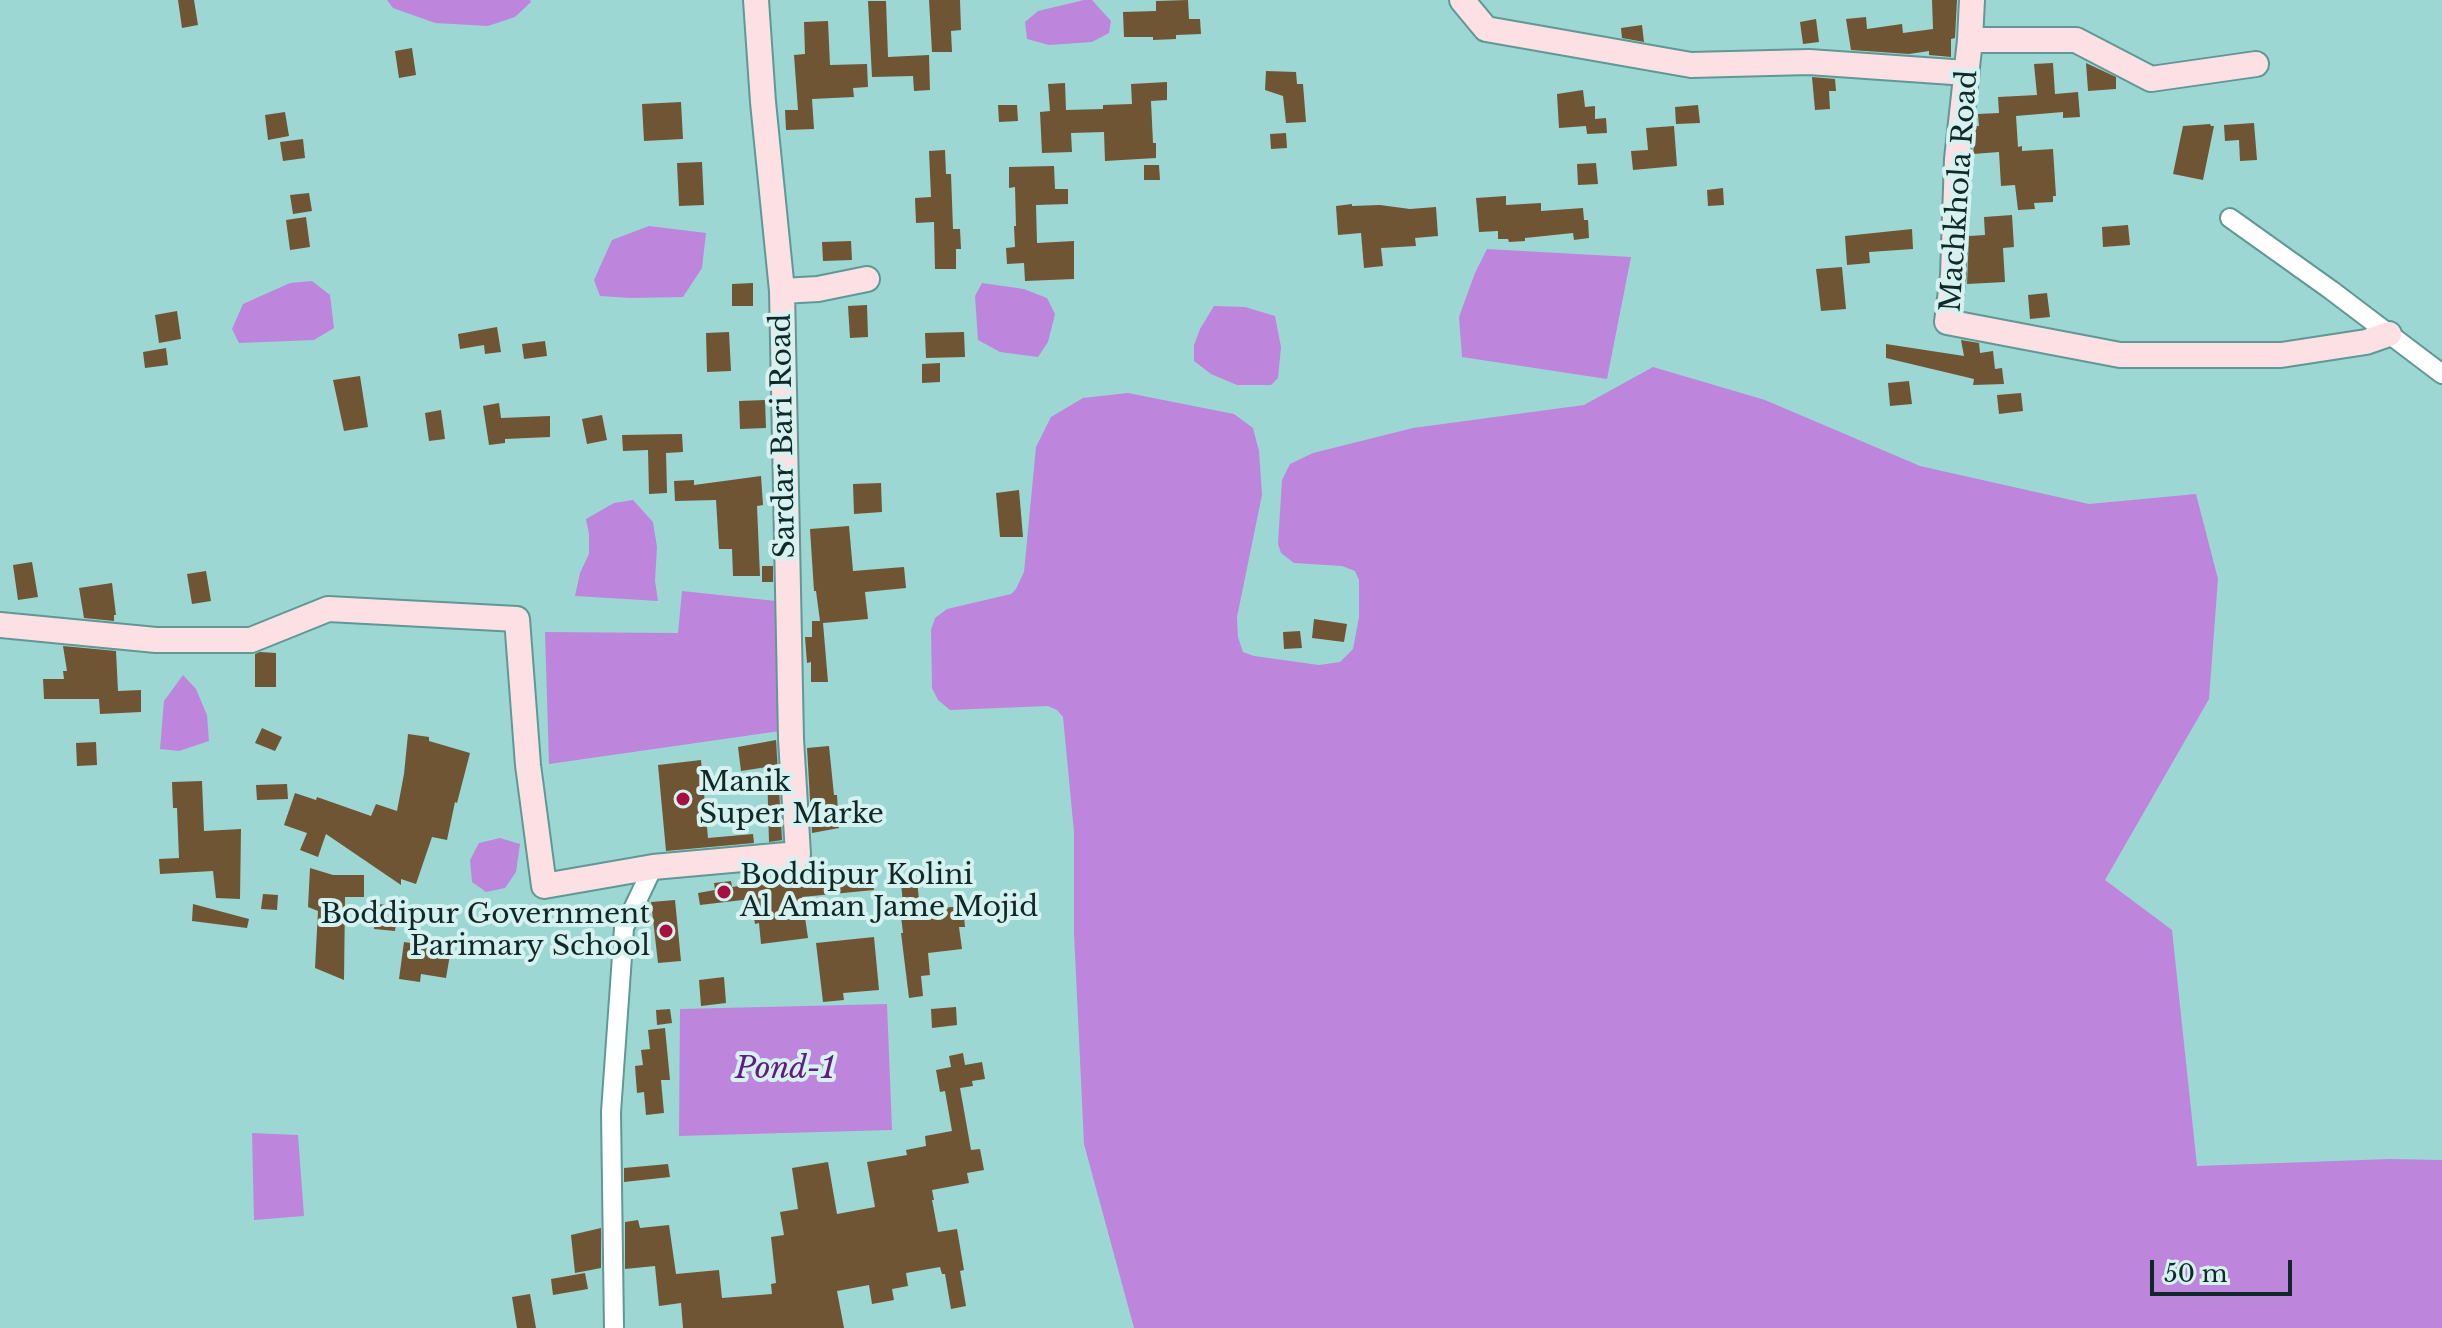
<!DOCTYPE html>
<style>
body{margin:0}
#map{position:relative;width:2442px;height:1328px;overflow:hidden;background:#9cd7d4;font-family:"Libre Baskerville",serif}
canvas{display:block}
.scale{position:absolute;left:2150px;top:1260px;width:142px;height:36px;box-sizing:border-box;border:4px solid #112828;border-top:0;padding-left:10px;font-size:24px;line-height:28px;white-space:nowrap;color:#112828;-webkit-text-stroke:6px #d5f1f0;paint-order:stroke}
</style>
<div id="map">
<canvas width="2442" height="1328"></canvas>
<div class="scale">50 m</div>
</div>
<script>
const g = document.querySelector('canvas').getContext('2d');
g.lineJoin = 'round';
function fill(path, color) {
  g.fillStyle = color;
  g.fill(path, 'evenodd');
}
function toPath(rows) {
  const path = new Path2D();
  for (const r of rows) {
    path.moveTo(r[0], r[1]);
    for (let i = 2; i < r.length; i += 2) path.lineTo(r[i], r[i + 1]);
  }
  return path;
}
function trace(path, color, width, dash) {
  g.strokeStyle = color;
  g.lineWidth = width;
  g.lineCap = dash ? 'butt' : 'round';
  g.setLineDash(dash || []);
  g.stroke(path);
}
function label(font, color, halo, rows, align = 'center') {
  g.font = font + ' "Libre Baskerville",serif';
  g.lineWidth = 8;
  g.setLineDash([]);
  g.textBaseline = 'middle';
  g.strokeStyle = halo;
  g.fillStyle = color;
  for (const [text, x, y, turn = 0] of rows) {
    g.save();
    g.translate(x, y);
    g.rotate((+turn || 0) * Math.PI / 180);
    g.textAlign = isNaN(turn) ? turn : align;
    if (halo) g.strokeText(text, 0, 0);
    g.fillText(text, 0, 0);
    g.restore();
  }
}
const built = toPath([
 [787,740,789,843,769,844,767,741]
]);
const water = toPath([
 [387,0,530,0,531,2,515,17,488,26,435,23,393,8],
 [1084,0,1092,0,1111,21,1109,33,1092,42,1049,45,1027,39,1025,22,1038,11],
 [649,226,706,233,702,268,683,297,630,298,600,296,594,280,612,240],
 [1487,249,1631,257,1607,379,1462,357,1459,317,1475,273],
 [312,281,330,295,334,328,314,340,239,343,232,329,243,304,290,283],
 [982,283,1024,289,1047,298,1055,314,1048,342,1038,357,1000,352,978,340,975,296],
 [1214,306,1245,307,1275,316,1281,347,1278,378,1271,385,1237,385,1211,374,1194,361,1194,345,1200,329],
 [1653,367,1765,400,1920,466,2089,504,2196,494,2218,579,2209,699,2105,880,2172,930,2197,1166,2390,1159,2442,1160,2442,1328,1134,1328,1084,1144,1074,933,1074,832,1063,717,1057,710,1048,706,950,710,938,700,932,688,931,630,935,618,947,609,1011,594,1016,589,1024,572,1036,447,1051,417,1083,398,1128,393,1234,414,1253,428,1259,451,1262,495,1237,617,1238,637,1243,652,1254,656,1319,665,1340,662,1353,649,1359,617,1359,580,1355,571,1342,566,1294,563,1281,553,1278,544,1282,480,1290,464,1313,453,1413,428,1584,405],
 [633,500,653,522,657,547,655,581,658,601,575,596,580,573,589,554,589,534,586,519,614,503],
 [682,591,776,601,780,731,549,764,545,632,678,633],
 [183,675,196,689,207,715,209,741,179,751,160,749,164,701],
 [500,838,520,844,516,872,505,888,486,892,472,882,470,860,479,843],
 [887,1004,892,1130,679,1136,680,1009],
 [252,1133,298,1135,304,1216,254,1220]
]);
const building = toPath([
 [178,0,194,0,198,25,182,28],
 [929,0,960,0,961,30,951,31,952,52,932,52],
 [1188,0,1189,19,1200,19,1201,34,1176,35,1176,39,1153,40,1153,37,1124,37,1123,12,1156,11,1156,1],
 [1932,0,1957,0,1955,38,1951,39,1951,57,1929,55,1929,51,1909,54,1851,50,1846,19,1866,17,1867,29,1902,24,1903,33,1933,29],
 [868,1,886,1,888,57,929,55,930,90,914,91,913,76,872,77],
 [1816,19,1819,42,1803,44,1800,22],
 [828,21,830,65,867,64,868,87,853,88,854,97,812,99,814,129,786,130,785,110,798,110,794,55,805,54,804,22],
 [1642,25,1644,42,1622,38,1621,28],
 [412,48,416,75,399,78,395,51],
 [2053,63,2055,94,2078,92,2080,117,2063,118,2063,112,2016,116,2018,147,2022,146,2022,151,2053,149,2056,196,2053,196,2053,202,2034,203,2035,209,2018,210,2015,185,2001,186,1999,152,1973,154,1976,126,1979,126,1978,114,1999,113,1998,97,2037,95,2034,64],
 [2086,63,2116,77,2116,89,2088,91],
 [1266,71,1296,72,1297,84,1303,84,1306,122,1286,123,1283,96,1265,90],
 [1812,77,1835,79,1836,91,1829,91,1830,109,1815,110],
 [1167,82,1167,100,1151,101,1153,143,1156,143,1156,158,1105,161,1104,132,1071,133,1072,152,1042,153,1040,112,1050,111,1048,84,1065,83,1066,110,1103,109,1103,105,1132,104,1131,84],
 [1583,90,1585,107,1595,106,1595,119,1606,118,1607,133,1587,134,1586,126,1559,128,1557,94],
 [681,102,683,139,644,141,642,104],
 [998,105,1017,105,1018,121,999,122],
 [1698,105,1700,123,1676,124,1675,107],
 [285,112,289,136,268,140,265,115],
 [2254,123,2257,160,2240,161,2239,140,2225,141,2224,125],
 [2210,124,2211,126,2214,126,2203,180,2173,174,2183,126],
 [1674,126,1677,166,1633,170,1631,151,1648,150,1646,128],
 [1286,133,1287,148,1271,149,1270,134],
 [303,139,305,158,283,161,280,142],
 [945,150,946,174,951,174,953,229,960,229,961,249,956,249,956,269,935,269,934,222,916,223,915,198,931,197,929,151],
 [702,162,704,205,679,206,677,163],
 [1596,163,1598,184,1578,185,1577,164],
 [1144,165,1159,165,1160,180,1144,180],
 [1054,166,1055,189,1068,189,1068,204,1036,205,1037,243,1074,241,1074,279,1025,281,1024,263,1007,264,1006,248,1015,247,1014,226,1016,226,1015,187,1009,188,1009,167],
 [1723,188,1724,205,1708,206,1707,190],
 [309,193,312,211,293,214,290,195],
 [1506,196,1506,205,1541,203,1541,211,1583,208,1584,220,1588,220,1589,238,1574,240,1573,233,1525,238,1525,241,1509,242,1508,239,1498,239,1498,231,1479,232,1476,198],
 [1352,204,1352,206,1380,205,1410,209,1436,207,1438,236,1415,238,1416,246,1381,248,1383,266,1364,268,1361,233,1338,235,1336,206],
 [2012,215,2014,247,2003,248,2005,282,1967,284,1969,236,1985,235,1984,217],
 [306,217,310,247,290,250,286,220],
 [2128,225,2130,245,2103,247,2102,227],
 [1912,229,1913,249,1869,252,1870,263,1847,265,1845,236],
 [851,241,852,260,823,261,822,242],
 [1842,267,1846,309,1821,311,1816,269],
 [753,283,753,306,732,306,732,284],
 [2047,293,2050,317,2030,319,2028,295],
 [867,305,868,337,850,338,848,306],
 [177,311,181,339,159,343,155,315],
 [497,327,501,352,485,354,484,345,460,349,458,334],
 [729,332,731,371,707,372,706,333],
 [964,332,965,357,926,358,925,333],
 [1961,340,1979,343,1980,353,1993,351,1995,369,2002,368,2004,384,1973,385,1974,379,1886,358,1886,344,1964,356],
 [545,341,547,356,524,359,522,344],
 [166,348,168,365,145,368,143,352],
 [940,363,940,382,922,383,922,364],
 [360,376,368,427,344,431,333,380],
 [1909,381,1912,404,1890,406,1888,383],
 [2021,393,2023,411,1999,414,1997,395],
 [765,400,766,428,740,429,739,401],
 [499,403,501,418,550,416,550,437,505,439,505,443,489,445,483,406],
 [441,410,445,439,429,441,425,413],
 [602,415,607,440,587,444,582,419],
 [682,434,683,452,666,453,667,493,649,494,648,450,623,451,622,435],
 [761,476,763,505,757,506,760,576,733,576,732,549,719,549,716,500,675,501,674,481,694,480,694,485],
 [881,483,882,512,854,514,853,484],
 [1019,490,1023,537,1000,537,996,493],
 [849,526,853,571,904,567,906,588,865,592,868,619,823,623,828,682,811,682,811,662,807,663,805,637,812,637,812,621,820,621,816,591,814,591,810,529],
 [32,562,38,597,18,600,13,565],
 [762,566,773,566,773,582,762,582],
 [206,571,211,601,192,604,187,574],
 [112,583,116,615,114,615,114,621,84,618,79,588],
 [1314,619,1347,624,1344,642,1312,638],
 [1300,631,1302,648,1284,649,1283,632],
 [63,646,116,651,118,691,141,690,141,712,100,714,99,699,44,699,43,679,64,679,63,671,67,671],
 [260,652,276,653,276,687,255,687,255,654],
 [262,728,282,737,275,751,255,743],
 [408,734,429,737,429,741,470,753,457,803,455,802,447,840,432,837,416,884,401,879,401,885,326,834,318,857,300,850,307,833,284,825,295,793,316,800,317,797,371,816,376,804,397,811,404,774],
 [776,740,782,840,769,842,767,767,741,771,738,747],
 [96,742,97,765,77,766,76,743],
 [829,746,834,795,837,795,839,828,812,833,807,748],
 [701,760,708,838,753,834,754,843,666,851,658,765],
 [202,781,204,831,241,829,240,899,216,898,213,871,160,874,159,859,179,858,177,808,173,808,172,782],
 [287,784,288,799,257,800,256,785],
 [310,868,333,875,364,875,364,897,345,897,344,980,315,968,318,911,308,907],
 [872,873,874,890,802,897,808,938,761,944,759,923,755,924,751,899,700,905,698,893,715,890,714,883,731,881,732,887,766,882,766,884,798,880,798,883,855,877,854,875],
 [917,880,920,910,963,906,965,927,959,927,962,949,928,953,930,975,921,976,923,996,909,998,901,933,903,933,901,916,904,916,901,882],
 [263,894,278,895,277,910,261,909],
 [675,900,681,961,658,963,651,902],
 [193,904,249,919,247,928,192,921],
 [377,904,398,906,395,931,374,929],
 [874,937,879,990,843,993,844,1000,823,1002,816,943],
 [404,942,451,949,446,978,421,974,420,982,399,979],
 [724,977,726,1003,701,1006,699,980],
 [956,1007,957,1025,932,1028,931,1009],
 [670,1009,672,1023,657,1025,656,1010],
 [665,1028,670,1080,661,1080,664,1113,646,1115,644,1092,637,1093,635,1066,643,1065,641,1050,650,1049,648,1030],
 [963,1053,965,1065,982,1062,985,1079,972,1081,973,1086,960,1088,971,1150,980,1149,984,1170,967,1173,969,1183,932,1190,934,1200,932,1200,938,1232,957,1229,964,1270,960,1271,966,1306,951,1309,945,1274,942,1274,940,1267,906,1273,908,1286,892,1289,894,1300,872,1304,869,1285,837,1291,844,1328,683,1328,681,1303,659,1306,655,1266,625,1269,625,1222,638,1220,640,1228,669,1225,676,1274,719,1270,722,1298,772,1294,771,1284,776,1283,771,1237,784,1235,780,1212,798,1209,792,1168,828,1162,837,1214,875,1207,867,1162,907,1155,906,1150,926,1146,925,1136,952,1131,945,1091,940,1092,936,1070,951,1067,949,1056],
 [668,1164,670,1177,624,1182,624,1168],
 [601,1228,601,1268,575,1273,571,1235],
 [585,1273,588,1289,553,1295,551,1279],
 [530,1294,536,1328,517,1328,512,1297]
]);
const street = toPath([
 [2230,218,2331,290,2442,374],
 [614,1328,611,1112,624,928,653,867]
]);
const secondary = toPath([
 [756,0,763,102,782,291,791,739,798,854,790,866],
 [1462,0,1486,29,1691,65,1809,62,1967,73],
 [1972,0,1970,40,1957,159,1953,275,1947,322,2120,355,2281,355,2366,342,2389,334],
 [1970,40,2076,40,2151,79,2256,64],
 [782,291,818,289,867,279],
 [0,625,156,640,251,640,328,609,517,619,528,765,544,886,653,867,798,854]
]);
const markers = [
 [683,799,8,"#a70f3e"],
 [724,892,8,"#a70f3e"],
 [666,931,8,"#a70f3e"]
];
const streetNames = [
 ["Machkhola Road",1960,191,-86],
 ["Sardar Bari Road",784,436,-91]
];
const poiNames = [
 ["Manik",699,783],
 ["Super Marke",699,815],
 ["Boddipur Kolini",740,876],
 ["Al Aman Jame Mojid",740,908],
 ["Boddipur Government",650,915,"right"],
 ["Parimary School",650,947,"right"]
];
const waterNames = [
 ["Pond-1",785,1070]
];
fill(built, '#87ccc9');
fill(water, '#bd86dc');
fill(building, '#6f5533');
trace(street, '#5f9895', 22);
trace(secondary, '#5f9895', 28);
trace(street, '#fff', 18);
trace(secondary, '#fce0e4', 24);
for (const [x, y, r, color] of markers) {
  const dot = new Path2D();
  dot.arc(x, y, r, 0, 2 * Math.PI);
  g.fillStyle = color;
  g.fill(dot);
  trace(dot, '#d5f1f0', 3);
}
label('28px', '#112828', '#d5f1f0', streetNames);
label('28px', '#112828', '#d5f1f0', poiNames, 'left');
label('italic 30px', '#611b81', '#d5f1f0', waterNames);
</script>
